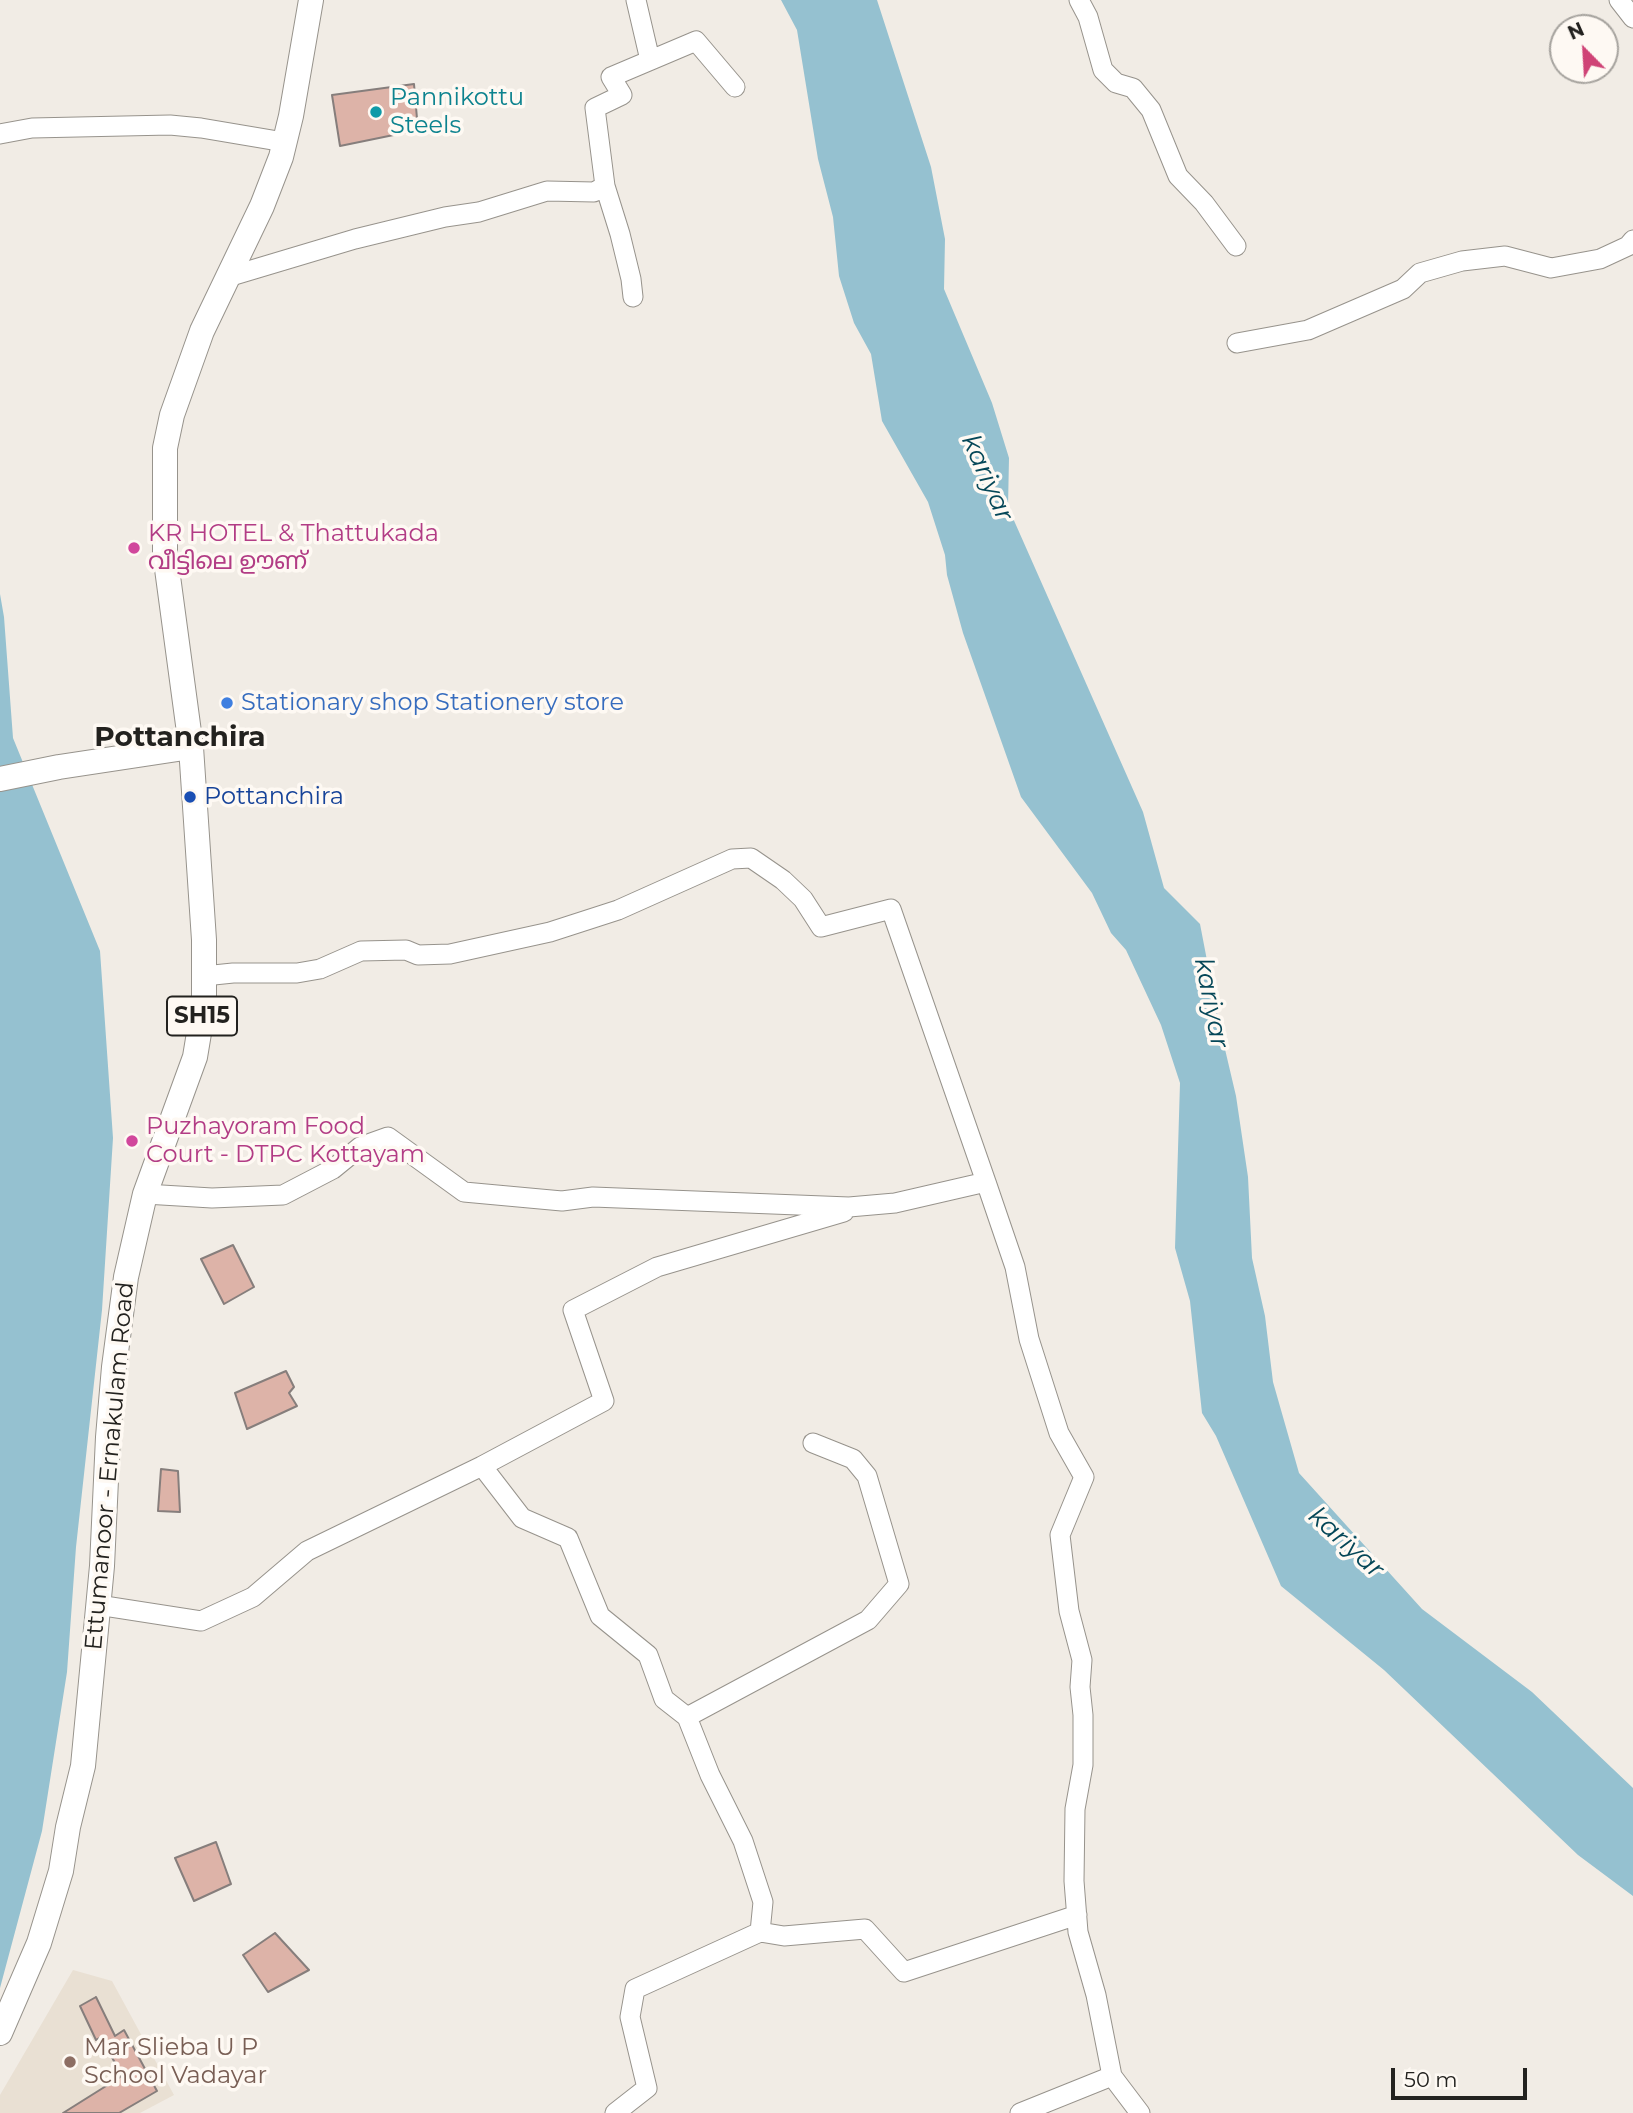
<!DOCTYPE html>
<meta charset="utf-8">
<style>
body{margin:0}
#map{position:relative;width:1633px;height:2113px;overflow:hidden;background:#f1ece5;font-family:Montserrat,sans-serif}
canvas{display:block}
.north{position:absolute;left:1549px;top:14px;width:70px;height:70px;box-sizing:border-box;background:#fef9f3;border:2px solid #a6a39e;border-radius:50%;rotate:336deg;font-size:19px;font-weight:700;line-height:28px;text-align:center;color:#23221f}
.north::after{content:'';display:block;margin:auto;width:24px;height:32px;background:#cf4376;clip-path:polygon(50% 0,100% 100%,50% 72%,0 100%)}
.scale{position:absolute;left:1391px;top:2068px;width:136px;height:32px;box-sizing:border-box;border:4px solid #23221f;border-top:0;padding-left:9px;font-size:21px;line-height:24px;white-space:nowrap;color:#23221f;-webkit-text-stroke:5px #fef9f3;paint-order:stroke}
</style>
<div id="map">
<canvas width="1633" height="2113"></canvas>
<div class="north">N</div>
<div class="scale">50 m</div>
</div>
<script>
const g = document.querySelector('canvas').getContext('2d');
g.lineJoin = 'round';
function fill(path, color) {
  g.fillStyle = color;
  g.fill(path, 'evenodd');
}
function toPath(rows) {
  const path = new Path2D();
  for (const r of rows) {
    path.moveTo(r[0], r[1]);
    for (let i = 2; i < r.length; i += 2) path.lineTo(r[i], r[i + 1]);
  }
  return path;
}
function trace(path, color, width, dash) {
  g.strokeStyle = color;
  g.lineWidth = width;
  g.lineCap = dash ? 'butt' : 'round';
  g.setLineDash(dash || []);
  g.stroke(path);
}
function label(font, color, halo, rows, align = 'center') {
  g.font = font + ' Montserrat,"Noto Sans Malayalam",sans-serif';
  g.lineWidth = 7;
  g.setLineDash([]);
  g.textBaseline = 'middle';
  g.strokeStyle = halo;
  g.fillStyle = color;
  for (const [text, x, y, turn = 0] of rows) {
    g.save();
    g.translate(x, y);
    g.rotate((+turn || 0) * Math.PI / 180);
    g.textAlign = isNaN(turn) ? turn : align;
    if (halo) g.strokeText(text, 0, 0);
    g.fillText(text, 0, 0);
    g.restore();
  }
}
const built = toPath([
 [73,1970,112,1981,174,2095,140,2113,0,2113,0,2095]
]);
const water = toPath([
 [781,0,877,0,931,167,945,239,944,289,992,403,1009,458,1008,507,1143,812,1164,888,1200,924,1220,1028,1236,1096,1248,1177,1252,1258,1265,1316,1273,1382,1299,1473,1422,1609,1532,1692,1633,1788,1633,1896,1578,1855,1384,1670,1281,1586,1216,1436,1202,1413,1190,1301,1175,1248,1180,1083,1161,1025,1126,950,1111,933,1092,893,1021,797,963,633,947,575,945,555,928,502,882,421,871,354,854,323,839,276,833,217,818,159,797,30],
 [0,594,4,617,13,738,100,951,113,1138,102,1310,76,1547,67,1672,42,1831,0,1988]
]);
const building = toPath([
 [414,84,418,130,340,146,332,95,414,84],
 [233,1245,254,1287,224,1304,201,1259,233,1245],
 [286,1371,294,1387,289,1393,297,1406,247,1429,235,1393,286,1371],
 [161,1469,178,1471,180,1512,158,1511,161,1469],
 [216,1842,231,1884,194,1901,175,1858,216,1842],
 [275,1933,309,1970,268,1992,243,1955,275,1933],
 [96,1997,115,2036,124,2030,157,2091,119,2113,63,2113,122,2076,101,2037,96,2040,80,2006,96,1997]
]);
const minor = toPath([
 [636,0,650,60],
 [1079,0,1088,17,1103,70,1116,83,1133,88,1151,110,1178,176,1204,203,1236,246],
 [1619,0,1633,18],
 [0,134,32,128,170,125,201,128,284,142],
 [605,186,595,108,622,95,611,77,696,41,735,87],
 [228,277,355,239,445,217,479,212,547,191,594,192,605,186,620,234,631,279,633,297],
 [1237,343,1308,330,1403,289,1420,273,1462,261,1505,256,1551,268,1600,259,1628,246,1633,240],
 [986,1182,1015,1267,1029,1339,1059,1433,1084,1477,1060,1535,1069,1611,1082,1660,1080,1687,1083,1715,1083,1765,1075,1809,1074,1881,1078,1932,1096,1995,1112,2076],
 [145,1194,212,1198,283,1195,333,1169,360,1147,388,1137,464,1192,562,1201,593,1197,849,1207,895,1203,986,1182,891,909,821,927,803,899,783,880,751,858,732,859,618,910,550,932,450,954,418,955,406,950,361,951,320,969,297,973,233,973,204,976],
 [482,1466,604,1401,573,1310,657,1267,844,1212],
 [98,1605,201,1621,253,1597,307,1551,482,1466,522,1518,568,1538,600,1616,648,1655,664,1699,687,1717,710,1775,743,1841,763,1902,760,1932],
 [687,1717,868,1620,899,1584,867,1476,853,1459,813,1443],
 [615,2113,647,2088,630,2017,635,1989,760,1932,784,1936,865,1929,904,1972,1077,1915],
 [1020,2113,1112,2076,1140,2113]
]);
const major = toPath([
 [0,779,59,767,191,747],
 [0,2033,39,1943,61,1871,68,1827,83,1766,102,1566,108,1437,114,1367,126,1277,145,1194,195,1057,204,1003,204,940,191,747,165,554,165,448,172,415,202,331,262,206,281,157,291,116,311,0]
]);
const markers = [
 [376,112,7,"#0f9aa8"],
 [134,548,7,"#d1479c"],
 [227,703,7,"#3f7fe0"],
 [190,797,7,"#1a4fb4"],
 [132,1141,7,"#d1479c"],
 [70,2062,7,"#8d6e63"]
];
const shields = [
 [202,1016,70]
];
const shieldNames = [
 ["SH15",202,1016]
];
const cultureNames = [
 ["Pannikottu",390,98],
 ["Steels",390,126]
];
const hotelNames = [
 ["KR HOTEL & Thattukada",148,534],
 ["വീട്ടിലെ ഊണ്",148,562],
 ["Puzhayoram Food",146,1127],
 ["Court - DTPC Kottayam",146,1155]
];
const shopNames = [
 ["Stationary shop Stationery store",241,703]
];
const transitNames = [
 ["Pottanchira",204,797]
];
const streetNames = [
 ["Ettumanoor - Ernakulam Road",110,1466,-85]
];
const educationNames = [
 ["Mar Slieba U P",84,2048],
 ["School Vadayar",84,2076]
];
const waterNames = [
 ["kariyar",987,478,66],
 ["kariyar",1211,1003,79],
 ["kariyar",1346,1543,42]
];
const quarterNames = [
 ["Pottanchira",180,738]
];
fill(built, '#e9e0d3');
fill(water, '#95c1d0');
fill(building, '#ddb3a8');
trace(building, '#867e7c', 2);
trace(minor, '#97938c', 21);
trace(major, '#97938c', 26);
trace(minor, '#fff', 19);
trace(major, '#fff', 24);
for (const [x, y, r, color] of markers) {
  const dot = new Path2D();
  dot.arc(x, y, r, 0, 2 * Math.PI);
  g.fillStyle = color;
  g.fill(dot);
  trace(dot, '#fef9f3', 2.5);
}
for (const [x, y, w] of shields) {
  const box = new Path2D();
  box.roundRect(x - w / 2, y - 19.5, w, 39, 5);
  g.fillStyle = '#fef9f3';
  g.fill(box);
  trace(box, '#23221f', 2);
}
label('bold 23px', '#23221f', null, shieldNames);
label('24px', '#0d838f', '#fef9f3', cultureNames, 'left');
label('24px', '#b23c85', '#fef9f3', hotelNames, 'left');
label('24px', '#366cbe', '#fef9f3', shopNames, 'left');
label('24px', '#164399', '#fef9f3', transitNames, 'left');
label('24px', '#23221f', '#fef9f3', streetNames);
label('24px', '#785e54', '#fef9f3', educationNames, 'left');
label('italic 26px', '#054758', '#fef9f3', waterNames);
label('bold 28px', '#23221f', '#fef9f3', quarterNames);
</script>
